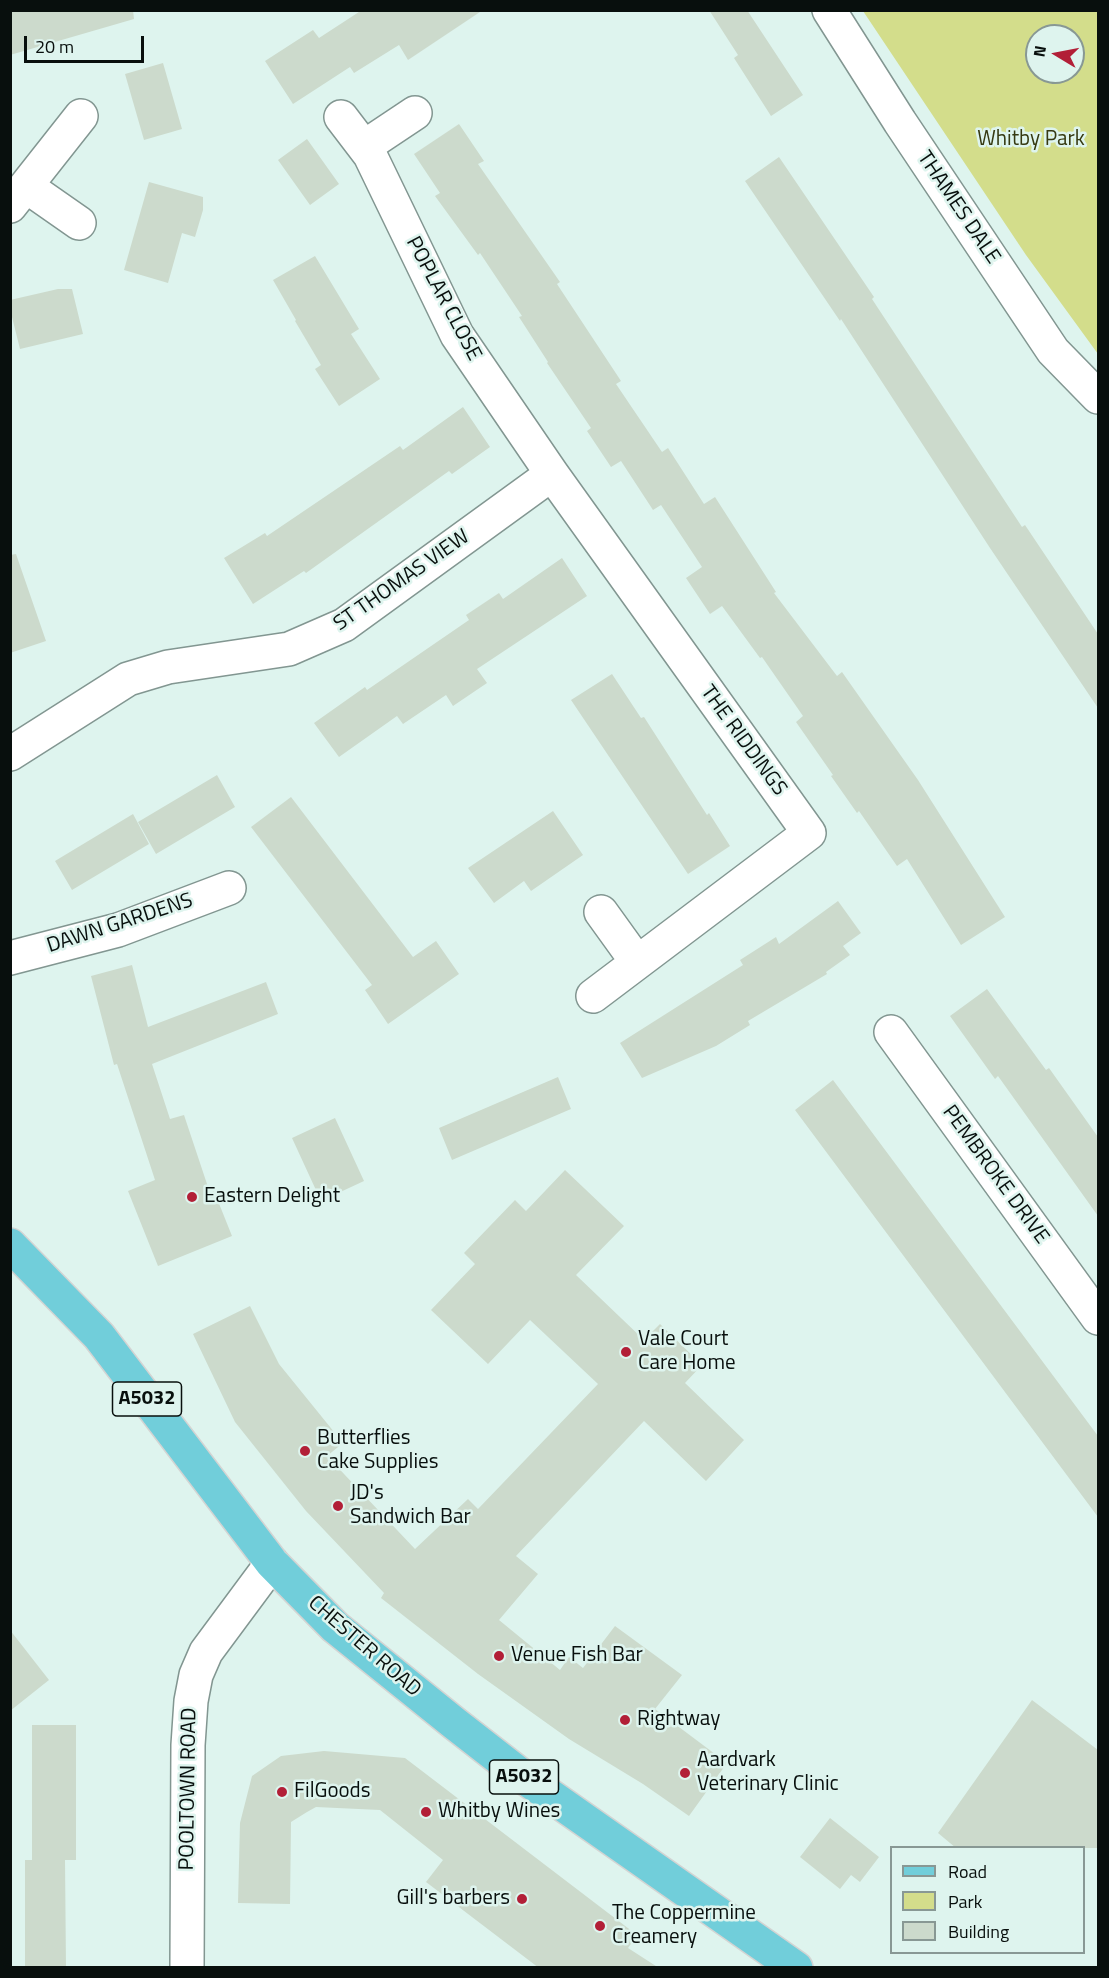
<!DOCTYPE html>
<style>
body{margin:0}
#map{position:relative;width:1109px;height:1978px;overflow:hidden;background:#def4ee;font-family:"Titillium Web",sans-serif}
canvas{display:block}
.frame{position:absolute;inset:0;border:12px solid #080f0d;pointer-events:none}
.legend{position:absolute;left:890px;top:1846px;width:195px;height:108px;box-sizing:border-box;background:#def4ee;border:2px solid #889894;margin:0;padding:8px 10px;list-style:none;font-size:18px;color:#080f0d}
.legend li{display:flex;align-items:center;gap:12px;height:30px}
.legend b{width:30px;border:2px solid #889894}
.north{position:absolute;left:1025px;top:24px;width:60px;height:60px;box-sizing:border-box;background:#def4ee;border:2px solid #889894;border-radius:50%;rotate:280deg;font-size:16px;font-weight:700;line-height:24px;text-align:center;color:#080f0d}
.north::after{content:'';display:block;margin:auto;width:21px;height:27px;background:#b21f37;clip-path:polygon(50% 0,100% 100%,50% 72%,0 100%)}
.scale{position:absolute;left:24px;top:36px;width:120px;height:27px;box-sizing:border-box;border:3px solid #080f0d;border-top:0;padding-left:8px;font-size:18px;line-height:21px;white-space:nowrap;color:#080f0d;-webkit-text-stroke:4px #def4ee;paint-order:stroke}
</style>
<div id="map">
<canvas width="1109" height="1978"></canvas>
<div class="frame"></div>
<ul class="legend">
<li><b style="height:8px;background:#71ceda"></b>Road</li>
<li><b style="height:16px;background:#d3dd8b"></b>Park</li>
<li><b style="height:16px;background:#ccdacc"></b>Building</li>
</ul>
<div class="north">N</div>
<div class="scale">20 m</div>
</div>
<script>
const g = document.querySelector('canvas').getContext('2d');
g.lineJoin = 'round';
function fill(path, color) {
  g.fillStyle = color;
  g.fill(path, 'evenodd');
}
function toPath(rows) {
  const path = new Path2D();
  for (const r of rows) {
    path.moveTo(r[0], r[1]);
    for (let i = 2; i < r.length; i += 2) path.lineTo(r[i], r[i + 1]);
  }
  return path;
}
function trace(path, color, width, dash) {
  g.strokeStyle = color;
  g.lineWidth = width;
  g.lineCap = dash ? 'butt' : 'round';
  g.setLineDash(dash || []);
  g.stroke(path);
}
function label(font, color, halo, rows, align = 'center') {
  g.font = font + ' "Titillium Web",sans-serif';
  g.lineWidth = 5;
  g.setLineDash([]);
  g.textBaseline = 'middle';
  g.strokeStyle = halo;
  g.fillStyle = color;
  for (const [text, x, y, turn = 0] of rows) {
    g.save();
    g.translate(x, y);
    g.rotate((+turn || 0) * Math.PI / 180);
    g.textAlign = isNaN(turn) ? turn : align;
    if (halo) g.strokeText(text, 0, 0);
    g.fillText(text, 0, 0);
    g.restore();
  }
}
const green = toPath([
 [863,11,1098,11,1098,354,1026,255],
 [1037,36,1073,36,1073,72,1037,72]
]);
const building = toPath([
 [10,10,133,10,134,19,10,55],
 [362,10,483,10,408,60,399,45,354,73,350,67,293,104,265,61,313,30,319,38],
 [709,10,747,10,803,95,771,116,734,58,738,55],
 [163,63,182,129,144,140,125,74],
 [459,124,484,161,478,164,560,282,557,284,621,381,616,384,662,452,668,448,704,504,715,497,776,592,774,593,837,676,842,672,918,780,1005,917,961,945,907,859,897,866,859,811,857,813,831,776,833,775,796,722,803,716,762,657,760,658,722,606,710,614,686,578,702,567,661,505,653,510,621,461,611,467,587,431,591,428,547,363,548,362,519,317,522,316,480,253,478,255,435,196,440,193,414,154],
 [307,139,339,184,310,205,278,160],
 [779,157,874,297,872,299,1022,527,1025,525,1098,634,1098,708,990,548,841,319,840,321,745,181],
 [149,182,203,197,203,210,195,237,182,233,168,283,124,270],
 [315,256,359,329,351,334,380,379,339,406,315,369,321,365,295,321,296,320,273,280],
 [58,289,72,289,83,334,20,349,10,309,10,300],
 [463,407,490,447,452,474,449,471,306,573,304,571,253,604,224,558,265,533,267,536,400,446,403,450],
 [16,554,46,641,10,653,10,555],
 [562,558,587,596,477,669,487,683,453,706,446,695,403,724,397,716,339,757,314,723,365,687,367,690,469,620,466,615,499,593,503,599],
 [612,674,641,718,644,717,707,815,709,813,730,846,688,874,571,700],
 [217,775,235,807,156,854,138,822],
 [291,797,413,957,436,941,459,974,388,1024,365,990,372,985,251,827],
 [553,811,583,855,531,891,524,881,494,903,468,868],
 [133,814,149,844,72,890,55,861],
 [838,901,861,933,843,946,850,955,826,972,827,974,748,1021,750,1025,716,1046,642,1078,620,1043,743,965,740,960,776,937,779,944],
 [132,965,148,1027,266,982,278,1014,152,1064,170,1119,184,1115,210,1193,214,1191,232,1236,158,1266,128,1191,155,1180,117,1064,114,1065,91,976],
 [987,989,1046,1070,1049,1068,1098,1137,1098,1216,998,1076,995,1079,950,1016],
 [558,1077,571,1109,452,1160,439,1128],
 [833,1080,1098,1436,1098,1517,795,1110],
 [335,1118,364,1181,321,1201,292,1138],
 [565,1170,624,1226,576,1275,644,1340,660,1324,702,1365,685,1383,744,1440,706,1481,644,1421,516,1556,538,1574,499,1620,560,1670,569,1657,583,1668,615,1626,682,1675,655,1709,727,1763,689,1816,643,1784,569,1739,478,1674,381,1598,384,1593,306,1511,235,1422,193,1334,250,1306,279,1364,343,1443,327,1456,415,1549,468,1499,478,1509,598,1384,530,1320,488,1364,431,1310,475,1264,464,1253,515,1200,526,1211],
 [10,1630,49,1680,10,1711],
 [1032,1700,1098,1750,1098,1848,956,1848,938,1833],
 [32,1725,76,1725,76,1860,65,1860,66,1968,25,1968,25,1860,32,1860],
 [324,1751,405,1758,637,1935,628,1948,659,1968,539,1968,426,1882,443,1860,380,1810,316,1807,307,1812,291,1822,290,1904,238,1903,240,1823,252,1776,281,1756],
 [830,1818,879,1857,860,1882,851,1875,840,1889,800,1857]
]);
const minor = toPath([
 [829,10,900,122,1053,351,1098,397],
 [341,117,370,155,457,335,552,474,809,833,593,996],
 [364,147,415,113],
 [26,186,79,223],
 [10,206,81,116],
 [10,754,128,679,168,667,289,649,344,625,552,474],
 [601,912,637,962],
 [10,958,118,930,229,888],
 [891,1032,1098,1318]
]);
const tertiary = toPath([
 [187,1968,188,1745,191,1701,196,1675,206,1652,272,1563]
]);
const primary = toPath([
 [10,1245,99,1336,272,1563,335,1627,454,1723,522,1776,796,1968]
]);
const markers = [
 [192,1197,6,"#b21f37"],
 [626,1352,6,"#b21f37"],
 [305,1451,6,"#b21f37"],
 [338,1506,6,"#b21f37"],
 [499,1656,6,"#b21f37"],
 [625,1720,6,"#b21f37"],
 [685,1773,6,"#b21f37"],
 [282,1792,6,"#b21f37"],
 [426,1812,6,"#b21f37"],
 [522,1899,6,"#b21f37"],
 [600,1926,6,"#b21f37"]
];
const shields = [
 [147,1399,69],
 [524,1777,69]
];
const shieldNames = [
 ["A5032",147,1399],
 ["A5032",524,1777]
];
const parkNames = [
 ["Whitby Park",1031,140]
];
const streetNames = [
 ["THAMES DALE",958,208,56],
 ["POPLAR CLOSE",443,299,62],
 ["ST THOMAS VIEW",402,581,-35],
 ["THE RIDDINGS",743,741,54],
 ["DAWN GARDENS",120,924,-18],
 ["PEMBROKE DRIVE",995,1175,54],
 ["CHESTER ROAD",364,1647,41],
 ["POOLTOWN ROAD",189,1789,-89]
];
const poiNames = [
 ["Eastern Delight",204,1197],
 ["Vale Court",638,1340],
 ["Care Home",638,1364],
 ["Butterflies",317,1439],
 ["Cake Supplies",317,1463],
 ["JD's",350,1494],
 ["Sandwich Bar",350,1518],
 ["Venue Fish Bar",511,1656],
 ["Rightway",637,1720],
 ["Aardvark",697,1761],
 ["Veterinary Clinic",697,1785],
 ["FilGoods",294,1792],
 ["Whitby Wines",438,1812],
 ["Gill's barbers",510,1899,"right"],
 ["The Coppermine",612,1914],
 ["Creamery",612,1938]
];
fill(green, '#d3dd8b');
fill(building, '#ccdacc');
trace(minor, '#829691', 36);
trace(tertiary, '#829691', 36);
trace(primary, '#d3d4d3', 36);
trace(minor, '#fff', 33);
trace(tertiary, '#fff', 33);
trace(primary, '#71ceda', 33);
for (const [x, y, r, color] of markers) {
  const dot = new Path2D();
  dot.arc(x, y, r, 0, 2 * Math.PI);
  g.fillStyle = color;
  g.fill(dot);
  trace(dot, '#def4ee', 2);
}
for (const [x, y, w] of shields) {
  const box = new Path2D();
  box.roundRect(x - w / 2, y - 17, w, 34, 4.5);
  g.fillStyle = '#def4ee';
  g.fill(box);
  trace(box, '#080f0d', 1.5);
}
label('bold 20px', '#080f0d', null, shieldNames);
label('21px', '#353911', '#def4ee', parkNames);
label('21px', '#080f0d', '#def4ee', streetNames);
label('21px', '#080f0d', '#def4ee', poiNames, 'left');
</script>
